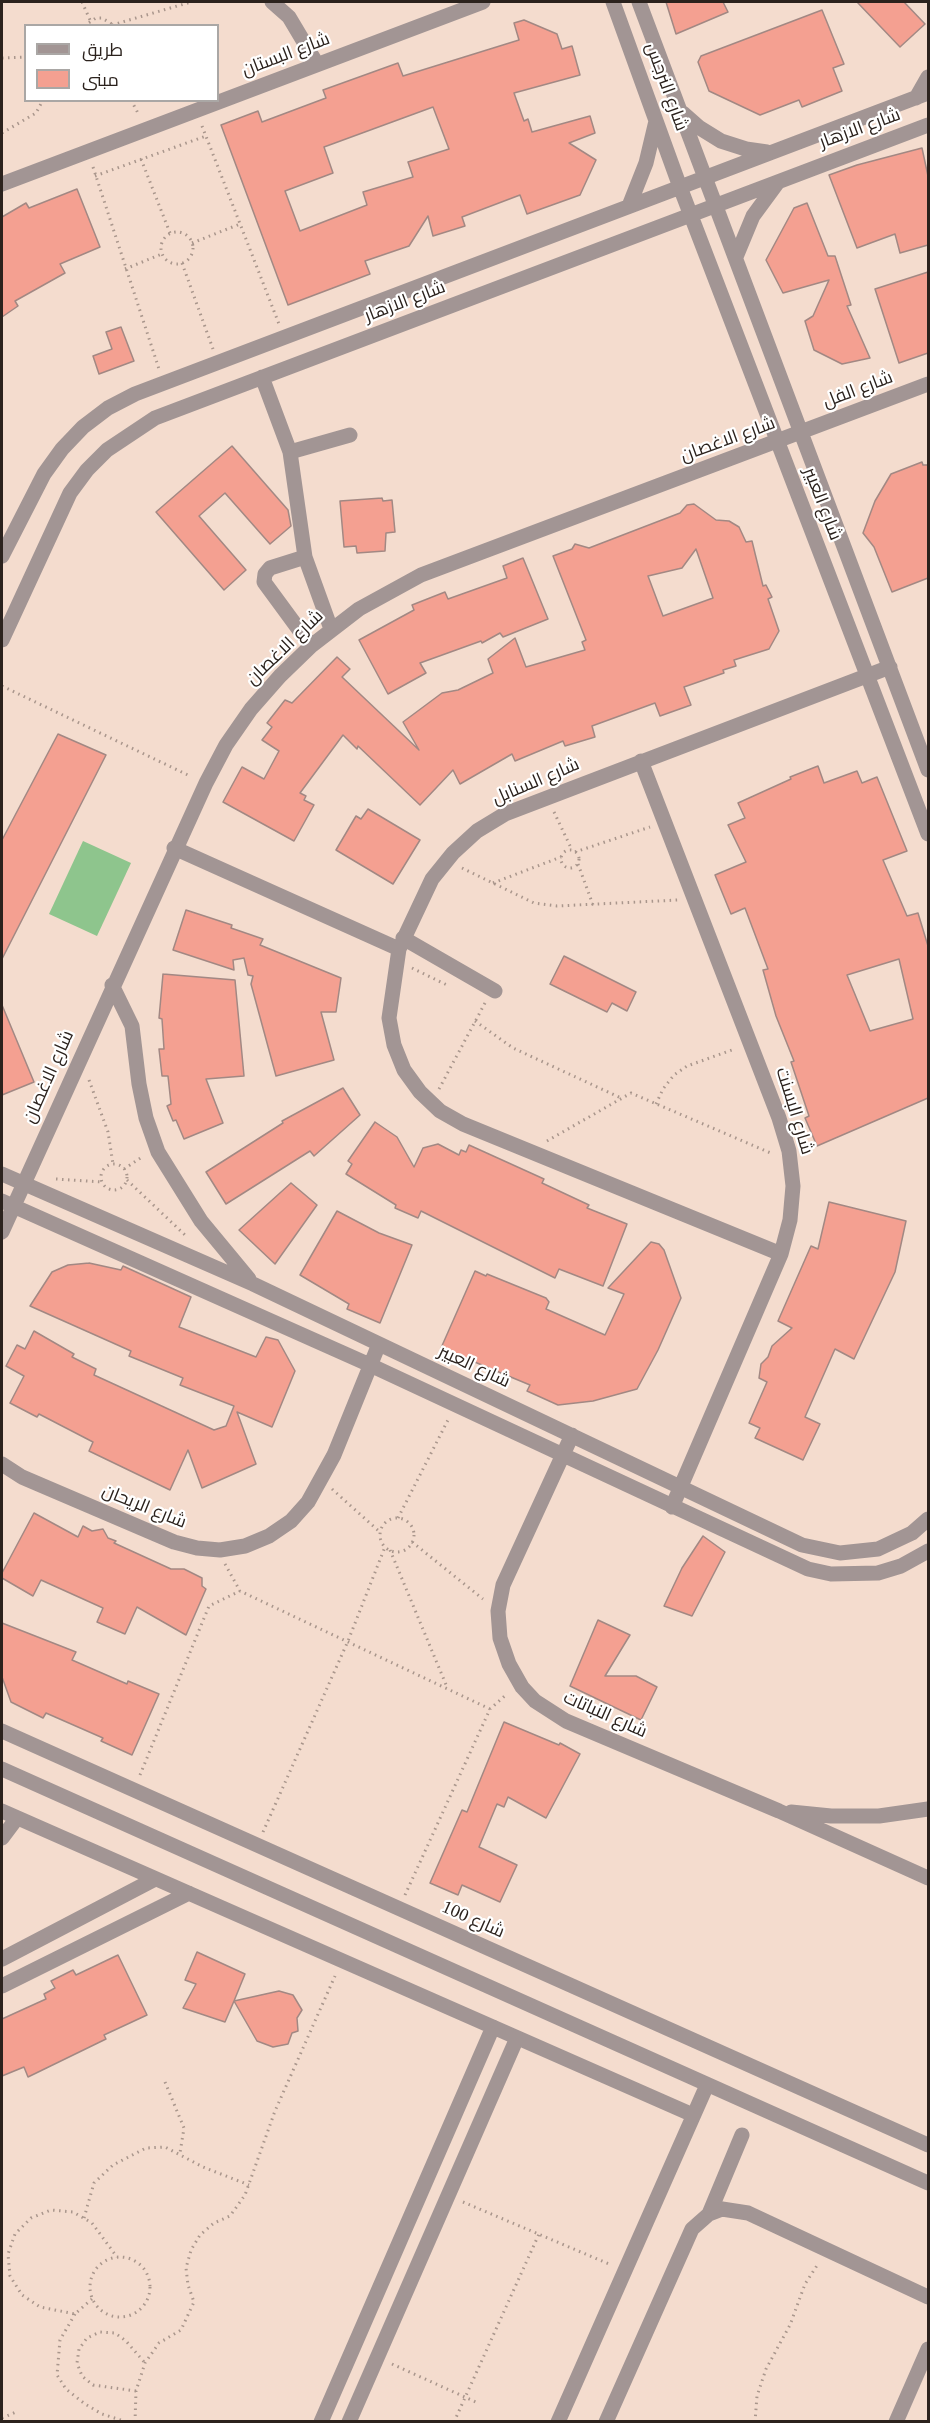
<!DOCTYPE html>
<meta charset="utf-8">
<style>
body{margin:0}
#map{position:relative;width:930px;height:2423px;overflow:hidden;background:#f4dcce;font-family:"Times New Roman",Cairo,serif}
canvas{display:block}
.frame{position:absolute;inset:0;border:3px solid #2b221d;pointer-events:none}
.legend{position:absolute;left:24px;top:24px;width:195px;height:78px;box-sizing:border-box;background:#fff;border:2px solid #aaa7a5;margin:0;padding:8px 10px;list-style:none;font-size:18px;color:#2b221d}
.legend li{display:flex;align-items:center;gap:12px;height:30px}
.legend b{width:30px;border:2px solid #aaa7a5}
</style>
<div id="map">
<canvas width="930" height="2423"></canvas>
<div class="frame"></div>
<ul class="legend">
<li><b style="height:8px;background:#a29594"></b>طريق</li>
<li><b style="height:16px;background:#f4a091"></b>مبنى</li>
</ul>
</div>
<script>
const g = document.querySelector('canvas').getContext('2d');
g.lineJoin = 'round';
function fill(path, color) {
  g.fillStyle = color;
  g.fill(path, 'evenodd');
}
function toPath(rows) {
  const path = new Path2D();
  for (const r of rows) {
    if (r.length === 3) {
      path.moveTo(r[0] + r[2], r[1]);
      path.arc(r[0], r[1], r[2], 0, 2 * Math.PI);
      continue;
    }
    path.moveTo(r[0], r[1]);
    for (let i = 2; i < r.length; i += 2) path.lineTo(r[i], r[i + 1]);
  }
  return path;
}
function trace(path, color, width, dash) {
  g.strokeStyle = color;
  g.lineWidth = width;
  g.lineCap = dash ? 'butt' : 'round';
  g.setLineDash(dash || []);
  g.stroke(path);
}
function label(font, color, halo, rows, align = 'center') {
  g.font = font + ' "Times New Roman",Cairo,serif';
  g.lineWidth = 4.5;
  g.setLineDash([]);
  g.textBaseline = 'middle';
  g.strokeStyle = halo;
  g.fillStyle = color;
  for (const [text, x, y, turn = 0] of rows) {
    g.save();
    g.translate(x, y);
    g.rotate((+turn || 0) * Math.PI / 180);
    g.textAlign = isNaN(turn) ? turn : align;
    if (halo) g.strokeText(text, 0, 0);
    g.fillText(text, 0, 0);
    g.restore();
  }
}
const green = toPath([
 [83,841,131,863,97,936,49,914]
]);
const building = toPath([
 [666,2,723,2,728,12,676,34,666,2],
 [857,2,904,2,925,24,900,47,857,2],
 [822,10,844,64,833,68,842,91,802,107,799,100,760,115,709,91,698,62,701,56,822,10],
 [524,20,557,34,562,49,572,46,580,75,514,93,524,121,528,119,532,132,590,116,595,133,569,143,596,160,580,195,527,214,520,195,462,217,465,226,433,236,428,216,409,246,365,261,370,274,288,305,221,125,258,111,262,122,326,98,323,90,398,63,403,76,519,40,514,23,524,20],
 [433,107,449,149,408,162,413,177,363,192,367,205,300,231,285,191,333,173,324,147,433,107],
 [922,148,928,176,928,245,900,253,895,234,857,248,829,175,857,165,922,148],
 [77,189,100,247,60,264,65,273,15,301,18,306,2,317,2,217,26,203,29,208,77,189],
 [807,203,828,256,835,256,851,305,847,306,870,358,842,364,814,350,805,321,813,316,829,280,783,293,766,260,794,208,807,203],
 [928,272,928,353,899,363,875,289,928,272],
 [121,327,134,361,99,374,93,356,112,349,106,332,121,327],
 [232,446,288,510,291,526,270,544,225,493,199,516,246,570,224,590,156,512,232,446],
 [922,462,923,465,928,465,928,578,892,592,874,547,863,533,875,501,891,474,922,462],
 [382,498,383,501,392,500,395,532,386,533,385,551,357,553,356,546,344,547,340,501,382,498],
 [694,504,716,520,729,521,739,527,746,542,752,541,763,586,766,585,772,597,768,599,779,631,769,649,734,660,736,666,723,670,724,673,684,687,691,705,660,716,655,703,592,726,595,737,565,746,563,741,515,761,512,754,460,784,453,770,420,805,358,746,357,749,343,735,300,793,306,796,304,800,314,805,294,841,223,802,242,767,264,779,279,751,262,740,272,727,267,723,285,700,292,703,337,657,350,669,342,677,419,750,403,722,442,693,458,690,493,673,488,659,515,638,526,667,585,650,582,642,586,640,553,556,572,549,575,544,589,548,680,513,687,505,694,504],
 [696,549,713,598,663,616,648,576,682,568,696,549],
 [523,558,548,619,503,637,500,633,482,643,481,641,420,663,426,673,388,694,359,640,414,610,412,605,445,592,448,599,507,578,503,566,523,558],
 [58,734,106,755,2,959,2,840,58,734],
 [818,766,824,783,857,771,862,783,877,777,907,851,883,860,907,916,918,913,928,946,928,1098,817,1146,805,1118,809,1116,791,1062,794,1061,776,1016,763,970,768,969,745,908,731,914,715,875,746,862,728,825,745,818,738,803,791,779,790,777,818,766],
 [899,959,913,1019,870,1031,847,975,899,959],
 [368,809,420,840,393,884,336,850,356,816,361,819,368,809],
 [186,910,232,925,231,928,263,939,260,945,341,978,336,1012,321,1012,334,1060,276,1076,251,984,253,976,248,975,244,958,233,960,234,970,173,950,186,910],
 [564,956,636,992,627,1011,612,1003,607,1012,550,984,564,956],
 [163,974,235,980,244,1076,206,1079,223,1123,184,1139,176,1120,173,1121,167,1106,171,1104,168,1076,162,1076,159,1049,164,1049,162,1019,159,1018,163,974],
 [2,1005,34,1082,2,1095,2,1005],
 [343,1088,360,1115,314,1156,310,1151,226,1204,206,1172,283,1123,282,1121,343,1088],
 [375,1122,397,1137,414,1167,423,1148,438,1144,459,1155,461,1150,466,1152,469,1145,544,1179,542,1183,589,1205,587,1208,627,1224,603,1286,559,1269,555,1278,421,1211,418,1218,395,1208,396,1205,346,1174,352,1164,348,1161,375,1122],
 [291,1183,317,1205,275,1264,239,1230,291,1183],
 [829,1202,906,1221,895,1272,854,1359,835,1349,805,1417,820,1424,803,1460,755,1438,760,1428,749,1423,767,1382,759,1378,761,1364,768,1357,772,1346,792,1328,778,1321,811,1246,818,1249,829,1202],
 [337,1211,379,1233,412,1245,380,1323,347,1309,349,1304,300,1275,337,1211],
 [651,1242,659,1244,664,1250,681,1298,658,1350,637,1389,593,1401,558,1405,527,1391,530,1385,441,1348,475,1271,486,1276,487,1274,546,1298,549,1302,546,1309,605,1335,624,1294,608,1288,651,1242],
 [89,1263,121,1270,123,1266,191,1297,179,1327,256,1357,266,1337,278,1340,295,1371,272,1427,237,1412,256,1464,202,1488,188,1450,170,1490,89,1451,93,1442,39,1414,37,1417,10,1403,24,1376,6,1366,17,1345,25,1349,34,1331,74,1354,72,1357,96,1369,94,1375,214,1430,226,1426,234,1406,180,1385,183,1378,129,1356,131,1351,30,1306,52,1272,68,1265,89,1263],
 [34,1513,78,1537,83,1526,92,1531,103,1529,108,1538,116,1541,114,1543,171,1569,184,1569,202,1578,202,1586,206,1589,186,1635,137,1607,125,1634,97,1622,103,1608,41,1580,33,1596,2,1578,2,1573,34,1513],
 [703,1536,725,1552,692,1616,664,1606,682,1568,703,1536],
 [598,1620,630,1635,605,1676,636,1676,657,1687,641,1720,570,1686,598,1620],
 [2,1623,76,1652,72,1660,127,1684,128,1681,159,1694,132,1755,101,1741,103,1738,46,1713,43,1718,11,1702,2,1677,2,1623],
 [504,1722,559,1745,560,1743,580,1754,546,1818,508,1797,504,1807,497,1804,479,1847,517,1865,500,1902,462,1885,458,1895,430,1883,462,1810,467,1812,504,1722],
 [197,1952,245,1974,234,2001,279,1991,293,1995,302,2010,297,2018,298,2031,292,2033,288,2044,273,2047,257,2041,234,2001,225,2022,183,2008,196,1984,185,1980,197,1952],
 [118,1955,147,2015,104,2035,106,2039,28,2077,24,2067,2,2076,2,2019,46,1999,44,1994,55,1988,51,1981,73,1970,76,1975,118,1955]
]);
const path = toPath([
 [82,2,90,20],
 [112,25,191,2],
 [84,26,96,18,102,18,112,24],
 [2,58,26,57],
 [131,100,139,115],
 [202,126,279,324],
 [2,133,36,113,43,100],
 [141,159,170,233],
 [93,167,159,369],
 [95,176,206,136],
 [177,248,16],
 [192,243,240,224],
 [182,263,213,349],
 [125,269,162,254],
 [2,686,190,776],
 [554,812,572,850],
 [570,859,9],
 [575,852,650,827],
 [578,864,593,905],
 [462,868,534,903,557,906,678,900],
 [493,883,561,857],
 [412,968,449,986],
 [475,1021,513,1048,621,1098],
 [89,1080,108,1132,113,1164],
 [439,1089,485,1003],
 [656,1104,663,1089,674,1075,687,1066,735,1049],
 [547,1141,631,1093,773,1154],
 [114,1177,13],
 [124,1169,142,1157],
 [56,1179,102,1182],
 [127,1180,186,1236],
 [332,1489,380,1532],
 [398,1518,449,1418],
 [397,1535,17],
 [412,1542,483,1599],
 [390,1550,447,1687],
 [225,1564,240,1591,490,1709],
 [140,1775,209,1606,240,1591],
 [263,1832,348,1641,385,1547],
 [405,1895,490,1709,507,1694],
 [165,2082,184,2128,180,2153],
 [463,2202,609,2264],
 [84,2218,94,2183,113,2165,146,2148,165,2147,203,2167,249,2185],
 [120,2287,30],
 [92,2299,75,2314,40,2307,22,2295,10,2276,8,2254,15,2234,31,2218,51,2210,73,2212,92,2223,117,2257],
 [75,2314,60,2340,57,2375,66,2389,85,2404,102,2414,127,2422],
 [392,2364,478,2403],
 [136,2391,93,2385,82,2376,77,2363,79,2349,87,2338,100,2332,115,2333,126,2341,145,2363],
 [2,2418,16,2412],
 [135,2422,136,2391,145,2363,159,2343,181,2330,194,2302,188,2285,186,2268,191,2250,200,2235,214,2223,230,2216,245,2195,275,2111,335,1976],
 [454,2422,539,2234],
 [755,2422,757,2396,766,2369,790,2325,805,2284,818,2264]
]);
const minor = toPath([
 [272,2,289,17,317,64],
 [613,2,680,187,928,834],
 [639,2,928,770],
 [916,98,928,77],
 [683,113,700,128,721,141,746,149,767,152],
 [2,184,483,2],
 [629,206,646,163,656,121],
 [736,257,753,216,778,182],
 [262,377,290,452,305,557,331,629],
 [290,452,350,435],
 [2,556,44,474,62,449,83,427,108,408,135,394,928,93],
 [305,557,270,568,265,574,264,582,311,646],
 [2,640,70,493,87,470,107,450,155,418,928,125],
 [641,761,779,1118,789,1151,793,1186,790,1220,781,1254,672,1507],
 [174,848,399,949],
 [403,938,495,991],
 [112,985,132,1026,139,1084,146,1118,158,1152,201,1221,249,1279],
 [2,1174,253,1284,802,1545,840,1553,878,1549,912,1533,928,1519],
 [2,1201,370,1365,808,1569,831,1574,878,1573,901,1566,928,1551],
 [2,1232,206,783,226,745,251,709,280,676,311,646,359,609,421,575,928,384],
 [781,1254,463,1124,440,1111,420,1092,404,1070,394,1045,389,1018,399,949,432,879,453,853,477,831,505,814,890,667],
 [572,1435,503,1585,498,1611,500,1638,509,1664,522,1687,535,1701,566,1721,779,1811,928,1878],
 [2,1464,22,1477,174,1542,197,1548,220,1550,245,1546,269,1536,291,1521,308,1502,334,1455,379,1344],
 [2,1731,928,2145],
 [2,1769,928,2183],
 [2,1811,693,2115],
 [791,1812,831,1816,879,1816,928,1809],
 [2,1838,17,1818],
 [2,1959,155,1879],
 [2,1986,189,1893],
 [709,2214,742,2135],
 [321,2422,493,2027],
 [349,2422,517,2038],
 [558,2422,707,2085],
 [606,2422,692,2229,709,2214,722,2209,748,2213,928,2297],
 [896,2422,928,2349]
]);
const streetNames = [
 ["شارع البستان",286,55,-21],
 ["شارع النرجس",666,87,70],
 ["شارع الازهار",860,129,-20],
 ["شارع الازهار",405,302,-21],
 ["شارع الفل",858,390,-21],
 ["شارع الاغصان",728,440,-20],
 ["شارع العبير",822,504,69],
 ["شارع الاغصان",285,648,-44],
 ["شارع السنابل",536,782,-23],
 ["شارع الاغصان",49,1077,-66],
 ["شارع البسنت",794,1111,73],
 ["شارع العبير",474,1367,25],
 ["شارع الريحان",144,1507,22],
 ["شارع النباتات",605,1715,24],
 ["شارع 100",473,1920,24]
];
fill(green, '#8ec58d');
fill(building, '#f4a091');
trace(building, '#a28883', 1.5);
trace(path, '#a9968c', 3, [1.5, 4.5]);
trace(minor, '#a29594', 15);
label('18px', '#2b221d', '#fff', streetNames);
</script>
